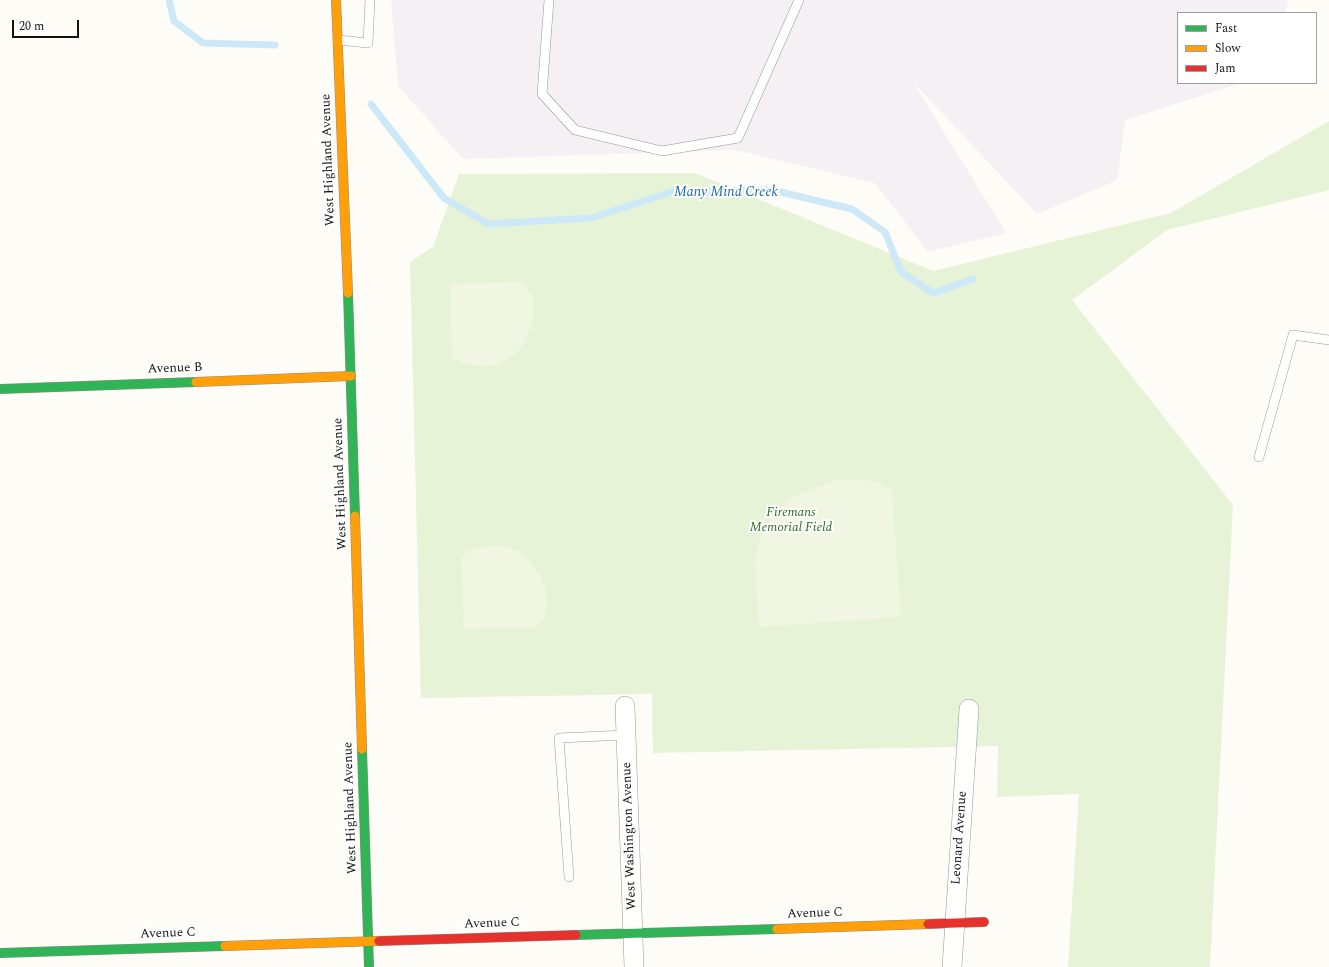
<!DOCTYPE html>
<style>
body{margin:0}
#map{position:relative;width:1329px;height:967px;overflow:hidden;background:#fdfcf7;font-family:Spectral,serif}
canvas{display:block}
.legend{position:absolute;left:1177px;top:12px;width:140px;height:72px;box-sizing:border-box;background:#fff;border:1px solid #a0a0a0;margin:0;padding:5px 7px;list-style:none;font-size:12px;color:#111}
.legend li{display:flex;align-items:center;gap:8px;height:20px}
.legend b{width:20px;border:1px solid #a0a0a0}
.scale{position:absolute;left:12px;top:20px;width:67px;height:18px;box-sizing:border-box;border:2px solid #111;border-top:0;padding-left:5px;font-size:12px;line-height:14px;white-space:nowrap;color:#111;-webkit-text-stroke:3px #fff;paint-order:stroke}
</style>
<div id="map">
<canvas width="1329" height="967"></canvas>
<ul class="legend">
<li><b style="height:5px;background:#30b455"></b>Fast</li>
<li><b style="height:5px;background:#ff9f0a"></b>Slow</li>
<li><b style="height:5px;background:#e5322d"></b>Jam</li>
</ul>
<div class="scale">20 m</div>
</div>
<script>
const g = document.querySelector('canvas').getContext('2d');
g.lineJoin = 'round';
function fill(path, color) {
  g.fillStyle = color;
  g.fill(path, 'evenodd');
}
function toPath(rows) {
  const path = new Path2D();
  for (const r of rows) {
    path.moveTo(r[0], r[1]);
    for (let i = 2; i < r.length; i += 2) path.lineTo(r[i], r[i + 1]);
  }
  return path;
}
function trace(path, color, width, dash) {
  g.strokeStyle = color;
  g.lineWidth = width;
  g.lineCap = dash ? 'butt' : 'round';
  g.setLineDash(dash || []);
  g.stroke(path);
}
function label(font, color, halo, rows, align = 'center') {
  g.font = font + ' Spectral,serif';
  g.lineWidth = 4;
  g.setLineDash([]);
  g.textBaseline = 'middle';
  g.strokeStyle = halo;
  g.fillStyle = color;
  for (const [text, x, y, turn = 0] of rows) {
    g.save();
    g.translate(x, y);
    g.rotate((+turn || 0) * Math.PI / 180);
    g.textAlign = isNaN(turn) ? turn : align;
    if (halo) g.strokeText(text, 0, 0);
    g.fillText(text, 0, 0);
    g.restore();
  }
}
const industrial = toPath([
 [391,0,1288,0,1285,13,1178,13,1178,83,1242,83,1125,120,1117,180,1037,214,913,82,1006,233,928,252,875,183,735,150,463,159,398,86]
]);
const green = toPath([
 [1329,121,1329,190,1167,230,1072,300,1233,505,1210,967,1068,967,1079,794,997,797,998,746,653,753,652,694,421,698,410,262,433,247,459,174,695,173,933,271,1171,213]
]);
const pitch = toPath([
 [523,282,531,293,534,303,534,319,522,347,510,358,495,365,481,366,462,363,452,357,450,284],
 [837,479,874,481,892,490,901,617,759,627,755,558,763,529,787,500],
 [490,546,505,546,520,552,532,563,540,576,546,590,547,605,545,616,537,627,464,629,461,556,472,550]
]);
const stream = toPath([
 [169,0,174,21,203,43,275,45],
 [371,104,444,198,488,224,591,218,671,192,772,190,852,209,885,232,901,272,933,293,973,279]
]);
const lane = toPath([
 [549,0,542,94,575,130,662,151,738,138,799,0],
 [338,40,368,43,370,0],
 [1259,457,1293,335,1329,340],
 [569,877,559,738,626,735]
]);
const street = toPath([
 [625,706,634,967],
 [952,967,969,709]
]);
const fast = toPath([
 [348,293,355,516],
 [0,389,196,382],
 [362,749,369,967],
 [576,935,777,929],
 [0,953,225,946]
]);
const slow = toPath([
 [336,0,348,293],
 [196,382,351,376],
 [355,516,362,749],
 [777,929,928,924],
 [225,946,379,941]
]);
const jam = toPath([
 [928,924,984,922],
 [379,941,576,935]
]);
const streetNames = [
 ["West Highland Avenue",329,160,-92],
 ["Avenue B",175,369,-2],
 ["West Highland Avenue",341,484,-92],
 ["West Highland Avenue",351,808,-92],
 ["West Washington Avenue",630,836,-92],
 ["Leonard Avenue",960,838,-86],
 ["Avenue C",815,914,-2],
 ["Avenue C",492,924,-2],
 ["Avenue C",168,934,-2]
];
const parkNames = [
 ["Firemans",791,513],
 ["Memorial Field",791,528]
];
const waterNames = [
 ["Many Mind Creek",726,193]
];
fill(industrial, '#f5f0f3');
fill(green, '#e7f3d7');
fill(pitch, '#f0f6e1');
trace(stream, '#cde8f7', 7);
trace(lane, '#979795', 10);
trace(street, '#979795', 20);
trace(fast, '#8e8d8b', 10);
trace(slow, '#8e8d8b', 10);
trace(jam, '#8e8d8b', 10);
trace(lane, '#fffffe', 9);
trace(street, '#fffffe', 19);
trace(fast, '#30b455', 9);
trace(slow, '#ff9f0a', 9);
trace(jam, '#e5322d', 9);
label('13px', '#111', '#fff', streetNames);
label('italic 13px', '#2f6b1f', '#fff', parkNames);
label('italic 14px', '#1768a6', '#fff', waterNames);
</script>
